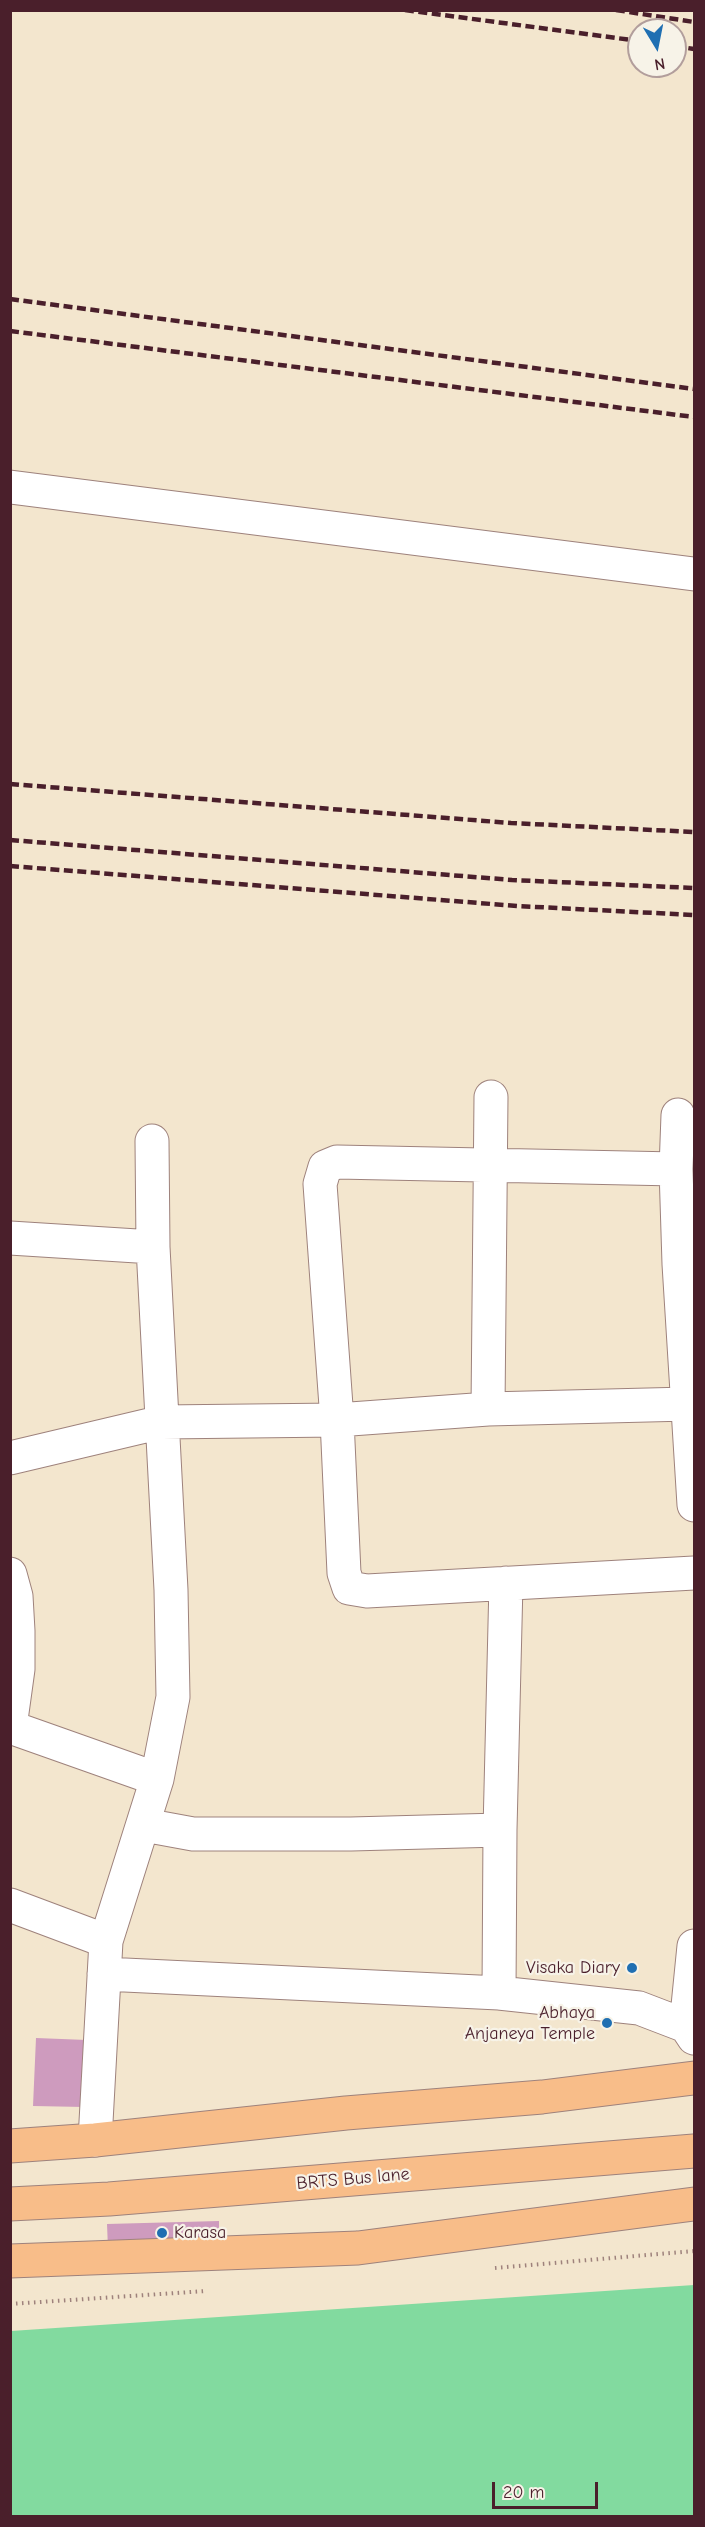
<!DOCTYPE html>
<style>
body{margin:0}
#map{position:relative;width:705px;height:2527px;overflow:hidden;background:#f3e6ce;font-family:"Comic Neue",sans-serif}
canvas{display:block}
.frame{position:absolute;inset:0;border:12px solid #4a1f2b;pointer-events:none}
.north{position:absolute;left:627px;top:18px;width:60px;height:60px;box-sizing:border-box;background:#f7f3e8;border:2px solid #b29e9c;border-radius:50%;rotate:170deg;font-size:16px;font-weight:700;line-height:24px;text-align:center;color:#4a1f2b}
.north::after{content:'';display:block;margin:auto;width:21px;height:27px;background:#1f6fb2;clip-path:polygon(50% 0,100% 100%,50% 72%,0 100%)}
.scale{position:absolute;left:492px;top:2482px;width:106px;height:27px;box-sizing:border-box;border:3px solid #4a1f2b;border-top:0;padding-left:8px;font-size:18px;line-height:21px;white-space:nowrap;color:#4a1f2b;-webkit-text-stroke:4px #f7f3e8;paint-order:stroke}
</style>
<div id="map">
<canvas width="705" height="2527"></canvas>
<div class="frame"></div>
<div class="north">N</div>
<div class="scale">20 m</div>
</div>
<script>
const g = document.querySelector('canvas').getContext('2d');
g.lineJoin = 'round';
function fill(path, color) {
  g.fillStyle = color;
  g.fill(path, 'evenodd');
}
function toPath(rows) {
  const path = new Path2D();
  for (const r of rows) {
    path.moveTo(r[0], r[1]);
    for (let i = 2; i < r.length; i += 2) path.lineTo(r[i], r[i + 1]);
  }
  return path;
}
function trace(path, color, width, dash) {
  g.strokeStyle = color;
  g.lineWidth = width;
  g.lineCap = dash ? 'butt' : 'round';
  g.setLineDash(dash || []);
  g.stroke(path);
}
function label(font, color, halo, rows, align = 'center') {
  g.font = font + ' "Comic Neue",sans-serif';
  g.lineWidth = 4.5;
  g.setLineDash([]);
  g.textBaseline = 'middle';
  g.strokeStyle = halo;
  g.fillStyle = color;
  for (const [text, x, y, turn = 0] of rows) {
    g.save();
    g.translate(x, y);
    g.rotate((+turn || 0) * Math.PI / 180);
    g.textAlign = isNaN(turn) ? turn : align;
    if (halo) g.strokeText(text, 0, 0);
    g.fillText(text, 0, 0);
    g.restore();
  }
}
const green = toPath([
 [694,2285,694,2516,11,2516,11,2331]
]);
const building = toPath([
 [36,2038,87,2040,84,2107,33,2106],
 [219,2221,219,2246,108,2249,107,2224]
]);
const path = toPath([
 [495,2268,694,2251],
 [10,2304,206,2291]
]);
const minor = toPath([
 [10,487,694,574],
 [678,1115,676,1169,679,1264,694,1505],
 [676,1169,337,1162,325,1167,320,1184,337,1420,344,1573,349,1588,367,1591,694,1573],
 [10,1238,153,1247],
 [488,1409,491,1097],
 [10,1458,162,1422,337,1420,488,1409,688,1404],
 [10,1574,16,1596,18,1631,18,1669,10,1727],
 [10,1727,157,1779],
 [144,1825,193,1834,351,1834,500,1830],
 [10,1905,106,1941],
 [694,1946,686,2026,694,2038],
 [104,1974,499,1993,639,2008,686,2026],
 [499,1993,500,1830,506,1583],
 [95,2140,106,1941,157,1779,173,1697,171,1590,153,1247,152,1141]
]);
const major = toPath([
 [10,2146,95,2140,346,2113,542,2097,694,2078],
 [10,2204,109,2199,694,2151],
 [10,2261,358,2248,694,2204]
]);
const rail = toPath([
 [405,10,639,41],
 [616,10,694,22],
 [675,46,694,49],
 [10,299,694,389],
 [10,331,694,417],
 [10,784,511,823,694,832],
 [10,840,512,880,694,888],
 [10,866,517,906,694,915]
]);
const markers = [
 [632,1968,6,"#1f6fb2"],
 [607,2023,6,"#1f6fb2"],
 [162,2233,6,"#1f6fb2"]
];
const poiNames = [
 ["Visaka Diary",620,1968],
 ["Abhaya",595,2013],
 ["Anjaneya Temple",595,2034],
 ["Karasa",174,2233,"left"]
];
const streetNames = [
 ["BRTS Bus lane",353,2179,-5]
];
fill(green, '#82da9f');
fill(building, '#ce9bbe');
trace(minor, '#9e827c', 35);
trace(major, '#9e827c', 35);
trace(path, '#9e827c', 4, [1.5, 4.5]);
trace(minor, '#fff', 33);
trace(major, '#f8bd89', 33);
trace(rail, '#4a1f2b', 4.5, [9, 4.5]);
for (const [x, y, r, color] of markers) {
  const dot = new Path2D();
  dot.arc(x, y, r, 0, 2 * Math.PI);
  g.fillStyle = color;
  g.fill(dot);
  trace(dot, '#f7f3e8', 2);
}
label('18px', '#4a1f2b', '#f7f3e8', poiNames, 'right');
label('18px', '#4a1f2b', '#f7f3e8', streetNames);
</script>
